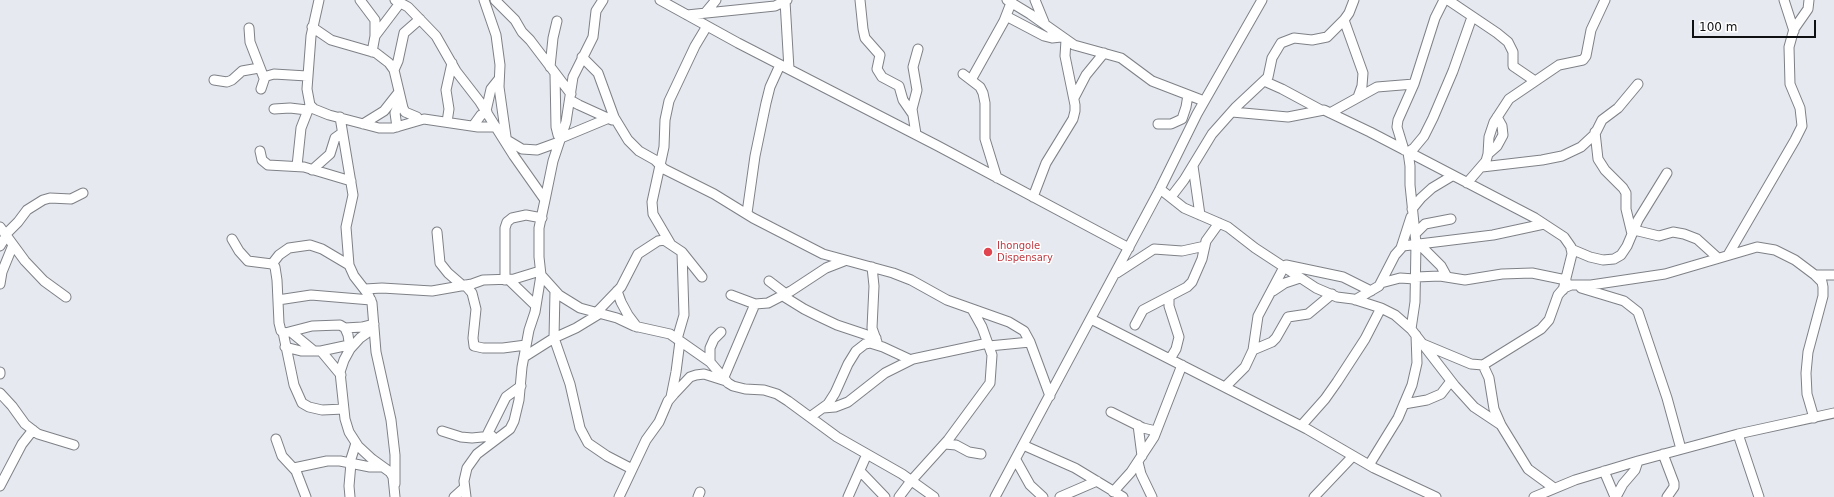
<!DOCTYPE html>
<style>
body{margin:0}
#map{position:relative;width:1834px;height:497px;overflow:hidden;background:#e6e9ef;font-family:"DejaVu Sans",sans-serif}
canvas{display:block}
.scale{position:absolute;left:1692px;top:20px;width:124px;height:18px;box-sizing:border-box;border:2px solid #0f1012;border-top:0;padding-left:5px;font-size:12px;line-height:14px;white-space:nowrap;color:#0f1012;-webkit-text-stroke:3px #fff;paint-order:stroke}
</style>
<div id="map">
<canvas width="1834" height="497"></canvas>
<div class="scale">100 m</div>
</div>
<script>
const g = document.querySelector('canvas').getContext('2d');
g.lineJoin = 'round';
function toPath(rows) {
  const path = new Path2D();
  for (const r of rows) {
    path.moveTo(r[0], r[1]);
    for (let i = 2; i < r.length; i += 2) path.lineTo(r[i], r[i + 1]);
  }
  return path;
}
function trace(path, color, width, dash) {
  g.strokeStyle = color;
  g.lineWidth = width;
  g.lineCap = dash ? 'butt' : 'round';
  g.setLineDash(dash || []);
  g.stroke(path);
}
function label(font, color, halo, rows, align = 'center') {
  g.font = font + ' "DejaVu Sans",sans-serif';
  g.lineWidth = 3;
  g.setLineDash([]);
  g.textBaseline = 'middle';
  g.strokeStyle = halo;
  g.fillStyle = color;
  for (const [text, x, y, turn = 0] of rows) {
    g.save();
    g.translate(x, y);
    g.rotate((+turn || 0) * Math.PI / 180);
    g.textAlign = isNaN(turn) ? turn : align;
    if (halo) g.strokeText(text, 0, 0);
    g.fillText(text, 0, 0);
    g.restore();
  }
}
const minor = toPath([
 [319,0,311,36,307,89,310,105,314,109,329,115,379,128,393,128,424,119,478,127,496,127],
 [360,0,375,20,375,36,372,52],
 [395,0,408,7,436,36,456,71,480,102,514,156,545,200],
 [484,0,496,35,500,65,499,87,507,144],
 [495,0,515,20,522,32,530,40,571,94],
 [660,0,738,43,938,146,1129,248],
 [860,0,863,29,865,38,880,55,877,69,882,77,899,86,903,100,912,113],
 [1007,0,1030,14,1074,45,1121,58,1152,81,1204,101],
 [1035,0,1044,22],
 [1448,0,1497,33,1508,42,1513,52,1513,66,1535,81],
 [1784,0,1794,31],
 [785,1,789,69],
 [706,12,716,0],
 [687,15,775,6,787,0],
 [1006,16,1044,36,1052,38,1061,37],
 [1344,20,1363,73,1362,86,1358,97],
 [312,27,331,40,376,53,389,63,394,70,403,108,405,112,417,117,418,120],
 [249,28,250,42,264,78],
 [375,36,400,3],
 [582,57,598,73,614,117,628,140,639,151,655,160,664,169,714,194,753,218,823,254,893,273,911,280,947,300,1009,322,1024,331,1030,342,1050,396],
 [550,67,553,38,557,21],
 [394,70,398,61,404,33,420,19],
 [555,74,556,127,558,135,561,138,609,118],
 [963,74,980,87,983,93,985,103,985,139,997,178],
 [214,80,227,82,232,80,242,71,259,68],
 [971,80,1004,21,1011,3],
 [1264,81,1282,89,1321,110],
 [261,89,265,77,267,76,274,74,307,76],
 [1074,98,1086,75,1104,53],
 [570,100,579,105,612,120],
 [274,109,290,108,307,110],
 [486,111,491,89,499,79],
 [1232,112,1288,117,1324,110,1370,132,1535,218,1564,237,1571,247,1572,254,1563,290],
 [1330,113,1377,87,1414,84],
 [340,117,353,195,346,227,349,265,354,276,368,294,372,303,376,352,391,420,395,455,395,484],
 [447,122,449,109,446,90,452,63],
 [363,124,384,111,399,92],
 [1158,124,1171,124,1182,119,1186,107,1188,95],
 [473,126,481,115,487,112],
 [397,127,395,113,401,100],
 [1595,132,1598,159,1605,170,1623,188,1626,193,1626,209,1632,234],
 [916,134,912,109,917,90,913,67,918,49],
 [507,140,522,149,537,150,559,142],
 [1404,150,1397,127,1398,120,1414,84,1435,18,1444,0],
 [260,151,262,160,268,165,304,167,351,181],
 [1489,153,1497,146,1503,135,1502,126,1497,117],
 [297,166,301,128,310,105],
 [1193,166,1200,215],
 [1482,167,1542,160,1562,156,1581,147,1595,134,1602,120,1618,108,1638,84],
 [312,170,330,154,335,138,342,133],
 [1467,183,1486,161,1488,154,1489,137,1494,122,1509,99,1559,65,1583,60,1586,56,1591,30,1605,0],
 [1160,189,1184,208,1228,227,1255,248,1316,288,1337,297,1353,299,1381,308,1395,315,1411,329,1455,386,1474,407,1501,425],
 [1033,197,1046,163,1073,119,1075,111,1075,105,1065,56,1066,40],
 [1171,197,1184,180,1212,134,1236,107,1268,77,1272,58,1281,43,1294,38,1312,40,1327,37,1344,20,1349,13,1354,0],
 [1412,209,1421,198,1432,188,1452,176],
 [747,213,755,156,766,103,770,87,780,65],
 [0,227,25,261,44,281,66,297],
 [1634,230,1659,236,1673,232,1684,234,1697,239,1718,258],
 [437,232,440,263,448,273,463,286],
 [1415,234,1425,224,1451,219],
 [5,235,18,222,27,210,43,200,50,198,71,199,83,193],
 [232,239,239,251,248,261,272,264,275,267,277,280,279,323,281,331,285,333,312,326,340,325,345,328,348,335,350,349],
 [670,243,653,214,652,202,664,147,665,120,669,101,695,46,707,26],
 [1418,243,1441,266,1447,277],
 [0,246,6,236],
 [1401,248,1411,217],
 [1571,249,1590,257,1603,260,1614,259,1621,255,1627,246,1638,220,1667,173],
 [1728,255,1795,140,1802,126,1800,108,1790,84,1789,47,1794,29,1808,9,1809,0],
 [272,264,279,255,289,248,310,245,322,249,349,265],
 [1286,265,1343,277,1371,291],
 [872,267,874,286,872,328,877,342],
 [1117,273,1154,249,1182,251,1205,246],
 [541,275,559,295,580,308,617,318,634,326,670,334,710,362,728,383,733,386,745,389,764,390,777,394,788,401,837,437,902,474,934,497],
 [1815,275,1834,275],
 [1416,277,1440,276,1465,280,1502,274,1532,273,1566,280],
 [508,279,536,306],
 [505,280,505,228,507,222,512,218,526,215,542,218],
 [769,281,786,294],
 [1381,283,1400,278,1415,279],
 [0,284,2,272,13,245],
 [465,285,472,293,476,309,473,338,474,346,483,348,503,348,526,345],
 [1581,288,1624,301,1638,312,1667,398,1681,449],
 [365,289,382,288,432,291,472,284,483,280,514,279,540,271],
 [555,291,554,338,570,384,580,428,588,443,607,456,632,469],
 [617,291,621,302,628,315,637,327],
 [1273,291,1285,283,1300,278],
 [731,295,755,304,768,303,791,291,826,268,844,261],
 [783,296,804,309,818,316,837,325,876,338],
 [1169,297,1169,306,1179,337,1176,349,1170,359],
 [278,300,311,295,371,300],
 [1355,300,1379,286,1395,255,1403,246,1493,235,1544,224],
 [596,313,621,287,638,254,658,241,664,240,682,252,702,277],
 [1091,319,1307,429,1374,468,1436,497],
 [1135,325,1143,310,1187,287,1192,282,1202,259,1206,241,1219,223],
 [345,328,362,327,374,324],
 [374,328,360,338,350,349,344,360,340,372,345,419,349,432,358,446,372,459,390,472,393,477,395,497],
 [1411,329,1415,302,1416,243,1410,185,1410,166,1408,152,1414,148,1424,136,1433,118,1453,71,1472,17],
 [283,332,294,385,302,403,309,407,322,410,344,409],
 [291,332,314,351],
 [677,339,684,315,682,252],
 [1423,344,1471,364,1483,365,1541,329,1549,320,1558,295,1564,288,1571,285,1591,285,1665,274,1757,247,1775,250,1795,260,1815,275,1822,282,1823,287,1823,296,1808,352,1806,373,1807,394,1814,418],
 [989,346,1030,342],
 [285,347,301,351,321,351,349,345],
 [1253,350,1272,342,1276,338,1288,317,1308,314,1332,294],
 [321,351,341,375],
 [524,357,554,338,576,328,599,314],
 [710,362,710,348,714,339,721,332],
 [1483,365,1489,378,1494,409,1501,425,1528,469,1554,488],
 [0,372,0,374],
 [724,377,755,304],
 [1225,387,1245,367,1253,350,1258,316,1284,267],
 [0,393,12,406,25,424,38,434,74,445],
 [671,397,676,372,680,341],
 [1404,404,1427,400,1441,394,1451,381],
 [823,408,835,407,848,402,885,373,913,359,988,343],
 [1111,412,1143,428,1156,431],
 [810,417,828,404,835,393,848,364,856,351,865,344,870,343,883,347,911,360],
 [1138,425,1142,456],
 [1301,426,1325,399,1337,382,1365,339,1381,308],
 [442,431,461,437,472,438,492,436],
 [1738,434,1759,497],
 [486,437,506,397,521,386],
 [276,439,282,456,296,471,306,497],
 [945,444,956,445,969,452,981,454],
 [1023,445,1075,468,1123,497],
 [1663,454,1674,483,1674,487,1667,497],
 [1016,460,1030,485,1043,497],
 [350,462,356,443],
 [1138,462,1141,474,1152,497],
 [1369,465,1398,418,1412,385,1417,363,1416,335],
 [294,468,327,461,340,461,370,467,381,467],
 [860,471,885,497],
 [1604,471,1615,497],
 [0,486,22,444,33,430],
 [1113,492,1131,472,1154,437,1182,365],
 [350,497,349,486,351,463],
 [454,497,464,488],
 [466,497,464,481,467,468,477,454,510,429,514,421,519,400,522,367,529,330,535,312,541,275,539,257,539,228,545,200,553,161,566,122,573,77,593,37,596,11,603,0],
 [619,497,646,440,659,422,668,401,674,394,690,377,696,375,704,374,726,381],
 [698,497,700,492],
 [848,497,867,454],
 [899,497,911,481,948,440,990,383,992,355,982,327,972,309],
 [995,497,1160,189,1197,114,1262,0],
 [1060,497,1097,481],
 [1314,497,1353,456],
 [1534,497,1575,480,1638,461,1738,434,1834,413],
 [1616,497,1623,484,1635,470,1638,461]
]);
const markers = [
 [988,252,5,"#e0444e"]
];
const healthNames = [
 ["Ihongole",997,246],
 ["Dispensary",997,258]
];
trace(minor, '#7e8187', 11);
trace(minor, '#fff', 9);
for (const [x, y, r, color] of markers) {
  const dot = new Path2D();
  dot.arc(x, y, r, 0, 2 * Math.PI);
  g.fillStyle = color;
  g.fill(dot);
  trace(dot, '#fff', 1.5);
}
label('10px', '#be3a42', '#fff', healthNames, 'left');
</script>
